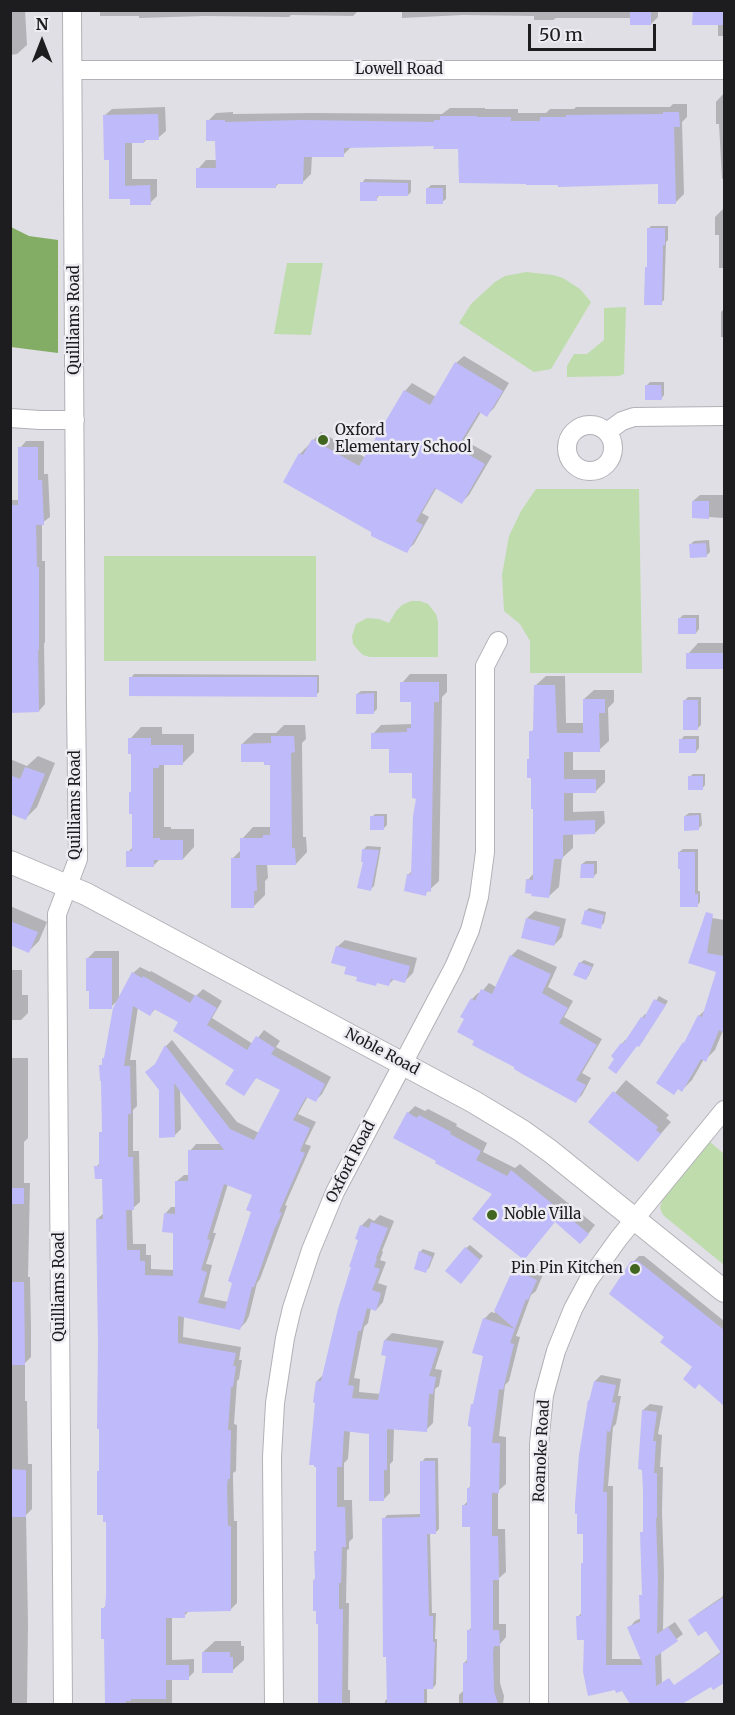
<!DOCTYPE html>
<style>
body{margin:0}
#map{position:relative;width:735px;height:1715px;overflow:hidden;background:#dfdfe5;font-family:Merriweather,serif}
canvas{display:block}
.frame{position:absolute;inset:0;border:12px solid #1d1d1f;pointer-events:none}
.north{position:absolute;left:12px;top:12px;width:60px;height:60px;-webkit-text-stroke:4px #ececf2;paint-order:stroke;rotate:0deg;font-size:16px;font-weight:700;line-height:24px;text-align:center;color:#1d1d1f}
.north::after{content:'';display:block;margin:auto;width:21px;height:27px;background:#1d1d1f;clip-path:polygon(50% 0,100% 100%,50% 72%,0 100%)}
.scale{position:absolute;left:528px;top:24px;width:128px;height:27px;box-sizing:border-box;border:3px solid #1d1d1f;border-top:0;padding-left:8px;font-size:18px;line-height:21px;white-space:nowrap;color:#1d1d1f;-webkit-text-stroke:4px #ececf2;paint-order:stroke}
</style>
<div id="map">
<canvas width="735" height="1715"></canvas>
<div class="frame"></div>
<div class="north">N</div>
<div class="scale">50 m</div>
</div>
<script>
const g = document.querySelector('canvas').getContext('2d');
g.lineJoin = 'round';
function fill(path, color) {
  g.fillStyle = color;
  g.fill(path, 'evenodd');
}
function toPath(rows) {
  const path = new Path2D();
  for (const r of rows) {
    if (r.length === 3) {
      path.moveTo(r[0] + r[2], r[1]);
      path.arc(r[0], r[1], r[2], 0, 2 * Math.PI);
      continue;
    }
    path.moveTo(r[0], r[1]);
    for (let i = 2; i < r.length; i += 2) path.lineTo(r[i], r[i + 1]);
  }
  return path;
}
function trace(path, color, width, dash) {
  g.strokeStyle = color;
  g.lineWidth = width;
  g.lineCap = dash ? 'butt' : 'round';
  g.setLineDash(dash || []);
  g.stroke(path);
}
function label(font, color, halo, rows, align = 'center') {
  g.font = font + ' Merriweather,serif';
  g.lineWidth = 5;
  g.setLineDash([]);
  g.textBaseline = 'middle';
  g.strokeStyle = halo;
  g.fillStyle = color;
  for (const [text, x, y, turn = 0] of rows) {
    g.save();
    g.translate(x, y);
    g.rotate((+turn || 0) * Math.PI / 180);
    g.textAlign = isNaN(turn) ? turn : align;
    if (halo) g.strokeText(text, 0, 0);
    g.fillText(text, 0, 0);
    g.restore();
  }
}
const green = toPath([
 [287,263,323,263,311,335,274,334],
 [526,272,553,275,563,278,580,289,591,302,551,369,534,372,459,323,471,304,495,282,505,276],
 [626,307,624,374,619,376,567,377,567,366,574,354,587,354,604,340,604,308],
 [536,489,639,489,642,673,530,673,530,641,520,624,504,611,502,575,509,536,521,511],
 [104,556,316,556,316,661,104,661],
 [411,601,420,601,428,604,436,614,438,621,438,657,370,657,363,655,358,650,353,644,352,636,356,624,367,618,379,619,389,623,396,611,402,605],
 [710,1142,724,1154,724,1265,663,1215,660,1208,662,1201]
]);
const forest = toPath([
 [11,227,29,236,58,240,58,353,11,347]
]);
const shadow = toPath([
 [10,10,25,10,27,45,17,54,10,55],
 [100,10,658,10,658,17,651,24,631,18,556,18,553,20,534,20,534,16,463,15,402,18,402,12,357,12,353,16,291,15,289,17,204,16,139,18,139,16,100,16],
 [724,10,724,36,718,36,718,24,694,11],
 [724,93,724,179,722,179,719,124,716,124,716,102],
 [673,104,687,104,687,117,682,122,684,194,675,203,659,183,559,184,460,147,435,144,352,146,343,155,312,155,311,174,303,182,280,182,276,186,198,169,206,160,217,160,217,139,208,121,216,113,233,112,233,114,312,113,442,114,450,108,485,108,485,109,518,109,518,113,546,113,550,109,574,109,576,107,670,107],
 [165,107,166,131,158,138,147,139,144,142,132,142,132,179,157,179,157,196,150,203,132,198,111,198,110,159,104,116,112,109],
 [365,179,411,180,411,192,408,195,380,194,376,200,362,183],
 [431,185,446,185,446,199,442,202,428,188],
 [724,208,724,268,719,268,719,235,715,235,715,217],
 [651,226,668,226,668,240,666,242,664,300,661,303,649,266,648,229],
 [724,309,724,337,721,337,721,312],
 [464,356,509,383,494,408,487,415,481,412,464,440,492,456,469,495,462,502,437,487,422,513,429,517,414,544,406,551,373,532,300,454,321,432,366,458,405,391,412,383,436,397,456,363],
 [650,382,664,382,664,395,661,399,646,386],
 [26,441,44,441,44,474,48,474,50,517,42,523,42,561,45,561,45,642,44,644,45,704,39,711,10,543,10,500,19,500,20,448],
 [700,495,724,495,724,518,693,516,693,501],
 [709,540,710,552,707,555,690,545,694,541],
 [683,615,699,615,699,629,696,633,680,618],
 [698,643,724,643,724,691,723,691,723,668,688,654],
 [134,674,319,675,319,692,316,695,131,678],
 [410,674,447,674,447,692,442,697,439,881,425,894,408,875,412,871,418,797,414,771,391,748,373,734,381,725,413,724,413,701,402,683],
 [546,676,565,676,566,723,584,723,584,699,594,690,614,690,614,702,608,708,609,741,599,750,573,750,573,770,605,770,605,782,595,792,573,792,573,812,604,811,605,823,595,833,573,833,573,848,562,858,559,887,549,896,528,880,534,873,535,807,531,758,531,732,535,728,536,685],
 [361,691,377,691,377,709,374,712,357,694],
 [688,697,701,697,701,725,698,728,684,701],
 [284,725,305,725,306,739,302,743,303,837,306,837,307,852,296,864,267,863,268,878,265,881,265,895,253,907,232,859,242,849,242,839,253,827,272,827,271,763,242,744,254,733,276,733],
 [141,727,162,727,162,734,194,734,194,752,182,764,164,764,164,827,171,827,171,829,194,829,194,847,183,859,160,859,153,866,128,852,133,847,133,752,130,739],
 [684,736,699,736,699,748,696,752,681,740],
 [38,756,55,763,37,807,25,819,10,799,10,759,27,766],
 [693,774,705,774,705,785,702,789,689,777],
 [689,813,701,813,702,825,698,829,685,816],
 [375,814,387,814,387,825,384,828,372,817],
 [367,846,381,847,374,886,371,889,364,861,364,849],
 [683,849,698,849,698,891,700,891,700,902,697,906,679,852],
 [586,861,597,861,597,873,594,876,582,864],
 [10,906,47,922,39,941,29,951,10,944],
 [589,908,606,912,604,923,600,927,586,911],
 [535,911,566,919,562,937,554,945,527,918],
 [712,918,724,920,724,1028,715,1050,705,1060,704,1059,692,1080,682,1090,679,1088,674,1093,688,1039,699,1016,706,1009,718,971,690,962],
 [345,940,417,958,413,973,405,981,395,978,389,984,347,966,337,947],
 [518,949,557,967,548,987,573,1001,564,1017,602,1039,582,1073,591,1078,582,1095,576,1101,516,1067,476,1041,466,1018,472,999,478,993,480,994,489,983,496,987,511,956],
 [95,951,119,951,119,1000,133,973,140,967,150,972,151,971,196,996,203,989,222,1001,212,1018,253,1044,264,1030,280,1041,276,1047,331,1077,322,1094,316,1100,308,1096,298,1114,316,1122,305,1144,311,1146,285,1205,287,1206,260,1279,257,1283,249,1316,246,1322,240,1328,184,1316,183,1337,241,1347,239,1360,242,1360,239,1379,237,1381,234,1424,237,1425,236,1471,233,1473,233,1478,234,1521,237,1521,237,1603,230,1610,190,1610,184,1616,172,1616,172,1660,194,1659,194,1672,188,1678,172,1679,172,1704,106,1704,106,1638,103,1609,107,1604,107,1521,101,1470,97,1219,104,1213,104,1177,96,1167,101,1162,101,1133,103,1130,101,1066,106,1056,117,1001,111,1007,87,959],
 [138,1007,150,1015,156,1008,180,1021,236,1070,243,1094,257,1077,282,1090,259,1133,237,1122,172,1040,166,1046,157,1063,160,1089,174,1136,181,1129,180,1089,222,1144,196,1144,190,1151,190,1175,184,1175,177,1181,177,1207,171,1207,165,1214,174,1231,174,1270,151,1269,151,1255,146,1255,146,1244,133,1244,132,1209,140,1202,139,1151,133,1151,133,1110,137,1106,136,1060,130,1060],
 [228,1184,254,1194,253,1211,228,1302,204,1297,212,1265,206,1264,216,1233,213,1233],
 [584,960,594,964,589,975,586,979,580,963],
 [10,970,22,970,22,995,28,995,28,1013,21,1020,10,1020],
 [659,996,668,1001,642,1042,616,1058,622,1044,625,1040,627,1041,642,1018,645,1014,647,1015],
 [10,1058,28,1058,28,1138,24,1142,24,1183,30,1183,28,1277,30,1277,31,1326,31,1357,25,1363,25,1401,27,1401,28,1464,32,1464,32,1509,26,1515,28,1624,27,1704,10,1704],
 [626,1080,669,1115,666,1118,671,1122,638,1160,590,1122],
 [415,1106,425,1111,428,1109,457,1124,456,1126,487,1143,483,1152,515,1168,520,1164,595,1225,588,1234,494,1193,438,1160,408,1113],
 [380,1215,394,1221,382,1251,383,1252,380,1260,386,1262,378,1283,387,1286,383,1302,376,1310,371,1308,368,1323,364,1327,354,1378,360,1379,359,1392,381,1394,387,1354,385,1340,392,1333,444,1341,435,1369,442,1370,439,1386,435,1389,433,1423,426,1430,394,1428,393,1461,390,1464,390,1493,383,1500,371,1433,350,1431,348,1459,344,1463,344,1500,352,1500,353,1538,349,1542,349,1549,347,1550,346,1603,349,1603,348,1690,350,1690,350,1704,319,1704,319,1623,314,1580,316,1578,318,1550,317,1381,324,1374,360,1240,357,1238,362,1225,369,1218,374,1221],
 [470,1245,483,1256,464,1278,466,1248],
 [423,1249,435,1253,429,1268,425,1271,420,1252],
 [639,1256,644,1256,724,1321,724,1398,721,1401,694,1367,666,1337,633,1262],
 [522,1263,544,1272,536,1291,531,1295,516,1336,520,1337,509,1381,505,1385,499,1436,506,1437,506,1484,498,1491,498,1529,505,1529,506,1572,499,1578,499,1624,506,1624,506,1637,500,1644,500,1683,504,1696,503,1704,459,1704,459,1695,464,1690,464,1663,468,1659,468,1631,472,1627,471,1526,463,1506,468,1501,468,1489,471,1485,472,1405,476,1401,485,1355,484,1319,491,1312,495,1313,514,1270],
 [601,1375,621,1379,618,1396,621,1396,616,1424,613,1427,608,1486,613,1486,612,1659,642,1659,629,1628,635,1621,641,1618,641,1596,644,1593,642,1533,645,1530,643,1410,650,1404,663,1406,658,1434,662,1435,660,1467,663,1467,662,1512,664,1573,663,1630,675,1622,683,1634,661,1651,662,1684,656,1689,651,1679,617,1691,585,1639,578,1617,582,1612,582,1564,585,1561,595,1381],
 [425,1458,438,1458,439,1529,436,1532,430,1532,432,1613,436,1613,435,1639,437,1639,436,1684,433,1688,427,1688,427,1704,385,1704,385,1701,388,1698,384,1519,387,1515,421,1514,422,1462],
 [724,1593,724,1674,718,1681,681,1704,646,1704,699,1681,696,1672,703,1665,722,1651,707,1629,690,1621,697,1614,722,1597],
 [215,1641,241,1641,241,1646,244,1646,244,1660,232,1671,203,1652]
]);
const building = toPath([
 [630,10,651,11,651,25,630,25],
 [693,10,724,11,724,25,692,25],
 [663,112,679,112,680,127,674,127,676,204,658,204,658,184,558,187,558,185,526,185,526,184,459,183,458,149,433,149,434,146,346,148,344,148,344,157,304,157,303,184,276,184,276,188,196,188,196,168,216,168,215,141,206,141,206,120,225,120,225,122,302,120,434,122,434,120,440,120,440,116,477,116,477,117,511,117,511,121,540,121,540,117,566,117,566,115,663,114],
 [158,114,159,140,144,140,144,143,125,143,125,186,150,185,151,205,130,205,130,199,109,199,109,160,104,160,103,115],
 [360,182,408,183,408,196,377,196,377,201,360,201],
 [426,188,443,188,443,204,426,204],
 [647,228,665,228,665,245,663,245,662,305,644,305,645,267,647,267],
 [455,362,503,391,487,417,479,412,457,448,485,464,462,504,435,488,416,521,423,525,407,553,371,536,371,532,283,482,299,453,303,455,312,439,359,466,404,390,430,405],
 [645,385,661,385,662,400,645,400],
 [18,447,38,447,38,480,42,480,44,525,36,525,37,567,39,567,39,650,38,650,39,712,10,713,10,505,18,505],
 [692,501,709,501,709,519,692,518],
 [706,543,707,557,690,558,689,544],
 [678,618,696,618,696,634,678,634],
 [686,653,724,653,724,669,686,669],
 [129,677,317,677,317,697,129,696],
 [400,682,439,682,439,702,434,702,431,892,427,891,426,896,404,891,407,874,411,875,413,816,416,799,412,798,412,773,389,773,389,749,371,749,371,733,407,732,407,728,411,728,411,702,400,702],
 [534,685,555,685,557,733,583,733,583,699,605,699,605,713,599,713,600,752,564,752,564,779,596,779,596,793,564,793,564,821,595,820,595,834,563,835,563,859,554,859,549,898,531,896,532,894,525,893,526,879,533,880,533,809,531,809,531,778,527,778,527,759,529,759,529,731,533,731],
 [374,693,374,714,356,714,356,694],
 [683,700,698,700,698,730,683,730],
 [271,736,294,736,295,752,291,753,292,848,295,848,296,865,256,865,257,891,254,891,254,908,231,908,231,858,240,858,240,838,263,838,263,835,270,835,270,765,264,765,264,762,241,762,241,744,271,743],
 [128,738,151,738,151,745,183,745,183,765,159,765,159,768,153,768,153,838,160,838,160,840,183,840,183,860,154,860,154,867,126,867,126,851,132,851,132,814,129,814,129,792,131,792,131,754,128,754],
 [679,739,696,739,696,753,679,753],
 [25,767,45,774,26,820,10,814,10,775,20,779],
 [688,776,703,776,703,790,688,790],
 [699,815,699,830,684,831,684,816],
 [370,816,384,816,384,830,370,830],
 [362,849,379,850,371,891,357,888,363,862,361,862],
 [678,852,695,852,695,894,698,894,698,907,680,907,680,869,678,869],
 [581,864,594,864,594,878,580,878],
 [585,910,604,915,601,929,581,924],
 [706,912,713,914,707,953,724,956,724,1033,719,1030,706,1062,701,1059,682,1092,678,1089,674,1095,656,1083,683,1042,684,1043,698,1015,702,1017,716,972,688,963],
 [526,918,560,927,554,946,521,938],
 [10,921,38,932,29,953,10,945],
 [336,946,410,966,405,983,391,979,389,986,377,983,376,986,356,981,357,977,344,974,346,967,331,963],
 [510,955,551,974,542,993,568,1008,559,1023,597,1045,576,1080,586,1085,576,1103,524,1075,514,1069,514,1067,472,1045,474,1041,457,1032,464,1019,460,1017,471,998,475,1001,481,989,492,994],
 [86,958,112,958,112,1009,89,1009,89,991,86,991],
 [579,962,592,967,586,980,573,975],
 [132,972,142,978,143,976,190,1003,195,995,217,1008,207,1025,247,1050,256,1036,275,1048,271,1054,325,1084,316,1102,306,1097,293,1120,310,1128,300,1151,305,1153,279,1212,282,1213,274,1230,254,1287,252,1287,243,1324,242,1324,240,1330,178,1316,178,1343,236,1353,233,1366,236,1366,233,1387,231,1387,228,1430,231,1430,230,1479,228,1479,227,1485,228,1526,231,1526,231,1611,185,1612,185,1618,166,1618,166,1665,189,1665,189,1680,166,1680,166,1699,131,1699,131,1701,126,1701,126,1704,105,1704,104,1639,101,1639,101,1608,105,1608,106,1595,106,1522,103,1522,103,1515,97,1515,97,1471,99,1471,99,1429,97,1429,98,1344,96,1219,103,1219,102,1179,95,1179,94,1166,99,1166,99,1132,102,1132,101,1081,100,1081,99,1065,102,1065,102,1058,104,1058,113,1008],
 [133,1006,150,1016,154,1009,178,1022,173,1031,234,1070,225,1084,244,1096,256,1078,280,1090,254,1140,230,1129,165,1045,155,1064,145,1072,159,1090,159,1138,175,1137,174,1083,224,1150,188,1150,188,1181,175,1181,175,1214,164,1213,162,1232,173,1233,173,1276,145,1275,145,1261,140,1261,140,1250,127,1250,126,1210,134,1210,133,1157,128,1157,128,1114,131,1114,130,1066,124,1066],
 [224,1184,252,1195,246,1210,251,1212,228,1281,232,1283,225,1309,198,1303,207,1272,201,1270,210,1240,207,1239],
 [654,999,666,1005,639,1047,637,1046,616,1074,608,1068,614,1059,611,1056,621,1043,623,1044,641,1017,644,1018],
 [613,1091,658,1127,656,1130,661,1134,638,1162,588,1122],
 [407,1112,417,1118,419,1115,451,1132,450,1134,481,1151,476,1160,507,1176,511,1170,589,1234,580,1244,555,1222,524,1260,472,1219,492,1194,435,1163,436,1161,393,1138],
 [10,1188,24,1188,24,1204,10,1204],
 [371,1222,388,1228,376,1258,377,1259,374,1267,380,1269,372,1290,381,1293,376,1311,367,1308,361,1331,358,1331,348,1385,354,1386,352,1398,378,1400,386,1356,381,1355,384,1340,438,1348,429,1376,436,1377,433,1394,429,1394,427,1432,387,1429,387,1470,384,1470,384,1501,369,1501,369,1434,344,1431,342,1467,337,1467,337,1507,345,1507,346,1547,342,1547,341,1583,339,1583,339,1609,343,1609,342,1704,318,1704,318,1624,316,1624,316,1611,313,1611,313,1580,315,1580,314,1551,316,1551,316,1467,314,1467,314,1465,309,1465,315,1403,313,1402,316,1381,321,1381,338,1309,351,1267,349,1267,358,1240,355,1239,360,1225,369,1228],
 [465,1247,480,1260,461,1284,445,1271],
 [419,1251,432,1257,426,1273,414,1269],
 [631,1261,638,1261,724,1330,724,1406,699,1384,695,1389,683,1379,692,1367,660,1342,664,1337,609,1294],
 [513,1269,537,1280,528,1300,526,1299,515,1329,494,1311],
 [10,1282,24,1282,25,1365,10,1365],
 [483,1318,515,1329,510,1343,514,1344,503,1390,499,1389,492,1443,500,1443,499,1493,492,1493,492,1536,498,1536,499,1580,493,1580,493,1630,499,1630,500,1646,494,1646,493,1652,494,1691,498,1704,463,1704,463,1663,467,1663,467,1630,471,1630,470,1527,462,1527,462,1505,467,1505,467,1488,470,1488,471,1427,468,1426,468,1423,471,1404,473,1404,483,1356,472,1353],
 [594,1381,616,1385,612,1402,616,1403,610,1432,607,1431,603,1492,607,1492,606,1665,643,1665,627,1627,640,1622,639,1595,642,1595,640,1532,643,1532,643,1491,642,1470,638,1469,642,1410,657,1412,653,1441,656,1441,654,1473,657,1473,657,1518,656,1518,658,1580,657,1634,668,1627,678,1641,655,1657,656,1686,669,1678,674,1685,721,1653,706,1631,698,1636,688,1620,724,1597,724,1683,713,1690,711,1687,682,1704,630,1704,622,1691,616,1693,615,1690,588,1696,583,1672,584,1640,577,1640,576,1616,581,1616,581,1563,583,1563,583,1534,577,1534,577,1514,575,1514,575,1504,579,1455,588,1400,589,1401],
 [420,1461,435,1461,436,1534,427,1534,429,1616,433,1616,433,1642,435,1642,433,1689,424,1689,424,1704,387,1704,386,1657,383,1657,382,1518,420,1517],
 [10,1469,26,1470,26,1517,10,1517],
 [202,1652,230,1652,230,1657,233,1657,233,1673,202,1673]
]);
const minor = toPath([
 [73,70,724,70],
 [10,418,40,420,75,420],
 [590,448,23],
 [607,432,622,421,634,417,724,416],
 [63,1704,57,914,78,859,76,704,72,10],
 [274,1704,272,1457,275,1403,285,1338,292,1308,311,1250,335,1192,454,967,470,930,479,897,485,852,485,666,498,641],
 [539,1704,539,1444,544,1395,556,1351,573,1309,588,1281,619,1238,724,1110]
]);
const major = toPath([
 [10,862,86,894,474,1102,522,1131,550,1151,724,1291]
]);
const markers = [
 [323,440,6,"#406620"],
 [492,1215,6,"#406620"],
 [635,1269,6,"#406620"]
];
const streetNames = [
 ["Lowell Road",399,70],
 ["Quilliams Road",75,320,-90],
 ["Quilliams Road",76,805,-90],
 ["Noble Road",382,1052,28],
 ["Oxford Road",351,1162,-63],
 ["Quilliams Road",60,1287,-90],
 ["Roanoke Road",542,1451,-87]
];
const poiNames = [
 ["Oxford",335,431],
 ["Elementary School",335,448],
 ["Noble Villa",504,1215],
 ["Pin Pin Kitchen",623,1269,"right"]
];
fill(green, '#bfdcac');
fill(forest, '#83ad65');
fill(shadow, '#0003');
fill(building, '#bfbaf9');
trace(minor, '#b1b1b7', 20);
trace(major, '#b1b1b7', 24);
trace(minor, '#fff', 18);
trace(major, '#fff', 22);
for (const [x, y, r, color] of markers) {
  const dot = new Path2D();
  dot.arc(x, y, r, 0, 2 * Math.PI);
  g.fillStyle = color;
  g.fill(dot);
  trace(dot, '#ececf2', 2);
}
label('15px', '#1d1d1f', '#ececf2', streetNames);
label('15px', '#1d1d1f', '#ececf2', poiNames, 'left');
</script>
